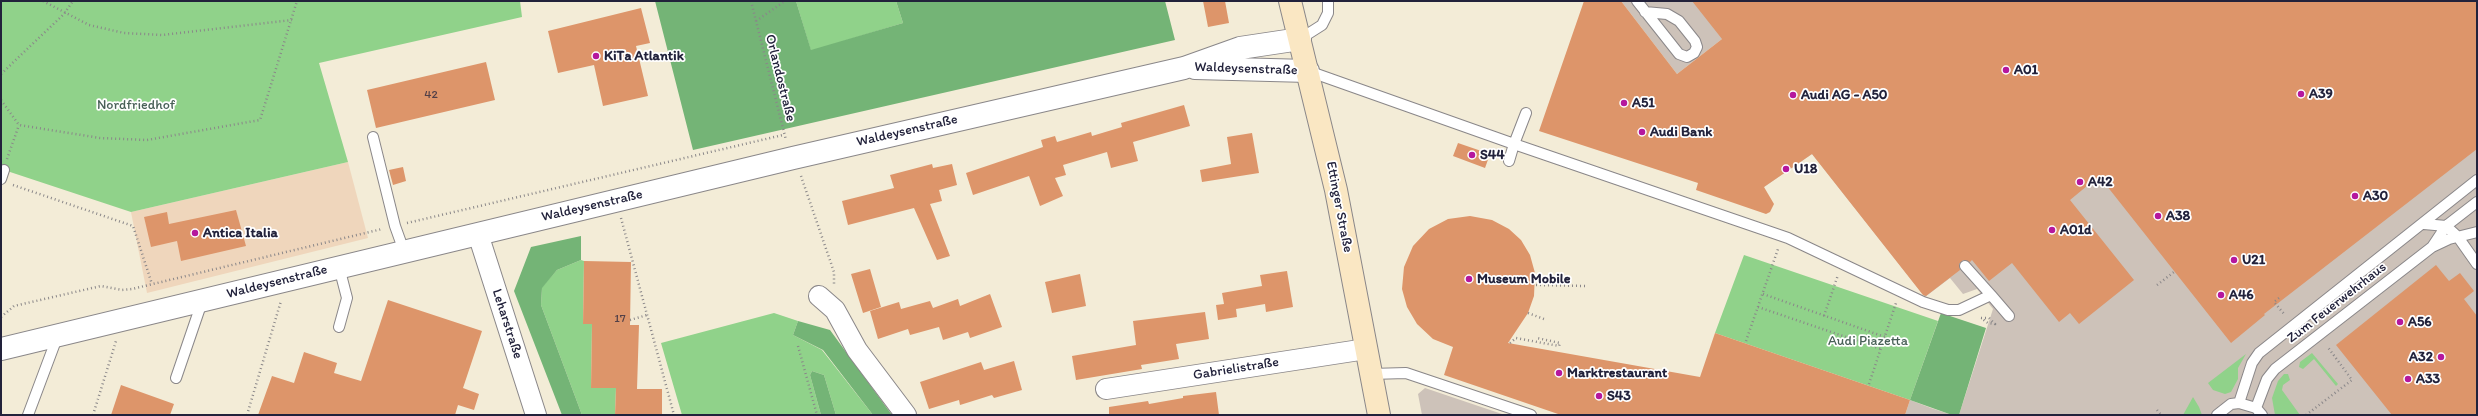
<!DOCTYPE html>
<meta charset="utf-8">
<style>
body{margin:0}
#map{position:relative;width:2478px;height:416px;overflow:hidden;background:#f3ecd7;font-family:Itim,sans-serif}
canvas{display:block}
.frame{position:absolute;inset:0;border:2px solid #22223b;pointer-events:none}
</style>
<div id="map">
<canvas width="2478" height="416"></canvas>
<div class="frame"></div>
</div>
<script>
const g = document.querySelector('canvas').getContext('2d');
g.lineJoin = 'round';
function fill(path, color) {
  g.fillStyle = color;
  g.fill(path, 'evenodd');
}
function toPath(rows) {
  const path = new Path2D();
  for (const r of rows) {
    path.moveTo(r[0], r[1]);
    for (let i = 2; i < r.length; i += 2) path.lineTo(r[i], r[i + 1]);
  }
  return path;
}
function trace(path, color, width, dash) {
  g.strokeStyle = color;
  g.lineWidth = width;
  g.lineCap = dash ? 'butt' : 'round';
  g.setLineDash(dash || []);
  g.stroke(path);
}
function label(font, color, halo, rows, align = 'center') {
  g.font = font + ' Itim,sans-serif';
  g.lineWidth = 3.5;
  g.setLineDash([]);
  g.textBaseline = 'middle';
  g.strokeStyle = halo;
  g.fillStyle = color;
  for (const [text, x, y, turn = 0] of rows) {
    g.save();
    g.translate(x, y);
    g.rotate((+turn || 0) * Math.PI / 180);
    g.textAlign = isNaN(turn) ? turn : align;
    if (halo) g.strokeText(text, 0, 0);
    g.fillText(text, 0, 0);
    g.restore();
  }
}
const built = toPath([
 [348,162,368,238,147,293,131,212]
]);
const industrial = toPath([
 [1621,1,2477,1,2477,415,1959,415,1993,309,1977,289,1963,294,1950,278,1925,297,1812,154,1764,187,1722,39,1677,74],
 [1425,388,1505,415,1422,415,1418,394],
 [1910,400,1931,408,1952,415,1905,415]
]);
const green = toPath([
 [1,1,520,1,522,17,319,63,348,162,131,212,1,169],
 [796,1,896,1,903,23,811,51],
 [1744,255,1938,321,1910,400,1715,333],
 [581,260,584,261,583,324,592,324,591,388,616,388,615,415,582,415,541,305,542,287,557,270],
 [774,313,798,321,793,335,822,350,873,415,836,415,824,375,812,371,810,375,821,415,682,415,661,343],
 [2312,353,2338,384,2336,386,2314,359,2303,369,2299,367,2300,362],
 [2246,354,2238,368,2238,379,2231,392,2225,394,2213,390,2208,383],
 [2284,374,2288,374,2290,380,2283,385,2282,390,2300,415,2275,415,2272,398,2278,381],
 [2193,397,2199,407,2202,415,2183,415]
]);
const forest = toPath([
 [655,1,796,1,811,50,903,23,896,1,1165,1,1175,40,693,150],
 [581,236,581,260,557,270,542,288,541,305,582,415,562,415,514,291,531,247],
 [1941,313,1986,328,1959,415,1952,415,1910,400],
 [798,321,830,330,892,415,873,415,823,350,793,335],
 [812,371,824,375,836,415,821,415,810,375]
]);
const building = toPath([
 [1203,1,1225,1,1229,23,1208,27],
 [1584,1,1621,1,1677,74,1722,39,1692,1,2477,1,2477,149,2264,314,2265,315,2231,343,2099,176,2070,200,2134,280,2079,324,2070,313,2059,322,2012,263,1989,281,1972,260,1970,262,1963,260,1959,264,1960,270,1926,296,1923,295,1812,154,1764,187,1774,204,1770,212,1766,214,1696,190,1698,183,1539,131],
 [641,8,650,43,636,46,648,96,603,106,594,65,558,73,548,31],
 [486,62,495,100,376,128,367,90],
 [1184,105,1190,126,1133,142,1138,161,1111,168,1107,152,1063,165,1066,175,1055,178,1063,196,1040,206,1029,176,973,195,966,173,1043,147,1041,140,1055,136,1057,142,1091,132,1092,136,1122,127,1121,123],
 [1252,133,1259,173,1202,182,1200,170,1231,164,1227,137],
 [1458,143,1490,154,1485,168,1453,156],
 [932,164,933,168,952,164,957,185,939,190,942,201,930,204,950,256,937,260,914,208,848,225,842,201,894,188,890,175],
 [403,167,406,181,393,185,389,170],
 [236,210,246,246,181,261,177,241,151,247,144,217,167,212,169,224],
 [1470,216,1492,220,1509,229,1521,240,1530,255,1535,273,1534,296,1528,313,1508,343,1700,377,1715,333,1910,400,1905,415,1561,415,1444,375,1453,347,1433,339,1417,324,1407,307,1402,289,1404,267,1413,246,1429,229,1448,219],
 [584,261,631,262,630,325,639,325,637,389,662,389,662,415,615,415,616,388,591,388,592,324,583,324],
 [2436,265,2449,281,2460,273,2474,291,2464,299,2477,316,2477,415,2392,415,2336,345],
 [870,269,881,307,863,313,851,274],
 [1287,271,1293,307,1266,312,1265,304,1236,309,1237,317,1218,320,1216,305,1224,304,1222,293,1262,286,1260,275],
 [1080,274,1086,306,1052,313,1045,282],
 [990,294,1002,327,970,338,968,332,943,340,939,327,910,335,908,329,878,339,870,311,899,302,901,309,930,301,933,308,958,299,960,306],
 [388,300,482,331,463,388,479,394,474,410,458,405,455,415,258,415,272,376,294,383,304,352,337,363,334,373,361,381],
 [1205,312,1209,339,1176,344,1179,359,1141,365,1142,369,1076,380,1072,356,1136,345,1133,321],
 [1014,361,1022,390,994,398,992,395,960,405,959,400,929,409,920,382,981,362,984,370],
 [121,385,174,404,170,415,111,415],
 [1216,392,1219,415,1109,415,1109,407,1148,401,1149,404,1183,398,1183,396]
]);
const path = toPath([
 [43,1,89,25,124,33,162,35,292,20],
 [751,1,786,140],
 [756,21,785,1],
 [1,74,64,14,73,1],
 [1,100,19,125,100,138,147,140,260,120,297,1],
 [7,159,19,125],
 [801,176,834,272,834,286],
 [13,185,133,226,152,284],
 [621,218,674,415],
 [407,223,783,135],
 [1536,285,1586,286],
 [2157,285,2174,272],
 [1763,294,1885,337],
 [2279,298,2274,302,2285,315],
 [1758,307,1881,349],
 [1528,313,1544,319],
 [1824,316,1838,275],
 [1,317,14,306,101,286,122,290,132,289,382,229],
 [1981,318,1989,318,1995,324,1988,323,1981,318],
 [630,320,647,315],
 [1746,341,1778,249],
 [1510,343,1516,338,1559,346,1560,343,1537,338],
 [798,346,817,415],
 [1869,384,1896,303],
 [2157,410,2161,415],
 [93,415,116,341],
 [247,415,281,301],
 [2306,415,2352,380,2327,346]
]);
const service = toPath([
 [1637,1,1679,54,1687,57,1694,53,1697,47,1695,41,1679,21,1667,14,1645,12],
 [1300,39,1322,25,1328,13,1328,1],
 [1308,71,1514,144,1526,113],
 [373,137,395,226,404,251],
 [1509,161,1514,144,1788,238,1923,302,1948,310,1959,310,1991,295,2009,316],
 [1,179,4,170],
 [2424,224,2446,226,2458,237,2477,264],
 [2432,247,2449,239,2477,232],
 [1965,266,1991,295],
 [339,267,347,298,339,327],
 [1371,374,1406,373,1531,415],
 [176,378,203,299],
 [2239,403,2252,363,2259,353,2477,180],
 [2256,408,2267,379,2275,369,2432,247,2446,226,2477,202],
 [28,415,58,335],
 [2217,415,2231,404,2239,403,2256,408,2262,415]
]);
const minor = toPath([
 [478,234,536,415],
 [819,296,835,310,857,350,906,415],
 [1106,389,1366,349]
]);
const tertiary = toPath([
 [1195,68,1308,71],
 [1,349,793,158,1184,68,1240,48,1300,39]
]);
const secondary = toPath([
 [1290,1,1336,190,1379,415]
]);
const markers = [
 [596,56,4,"#b5179e"],
 [2006,70,4,"#b5179e"],
 [2301,94,4,"#b5179e"],
 [1793,95,4,"#b5179e"],
 [1624,103,4,"#b5179e"],
 [1642,132,4,"#b5179e"],
 [1472,155,4,"#b5179e"],
 [1786,169,4,"#b5179e"],
 [2080,182,4,"#b5179e"],
 [2355,196,4,"#b5179e"],
 [2158,216,4,"#b5179e"],
 [2052,230,4,"#b5179e"],
 [195,233,4,"#b5179e"],
 [2234,260,4,"#b5179e"],
 [1469,279,4,"#b5179e"],
 [2221,295,4,"#b5179e"],
 [2400,322,4,"#b5179e"],
 [2441,357,4,"#b5179e"],
 [1559,373,4,"#b5179e"],
 [2408,379,4,"#b5179e"],
 [1599,396,4,"#b5179e"]
];
const numberNames = [
 ["42",431,95],
 ["17",620,319]
];
const poiNames = [
 ["KiTa Atlantik",604,56],
 ["A01",2014,70],
 ["A39",2309,94],
 ["Audi AG - A50",1801,95],
 ["A51",1632,103],
 ["Audi Bank",1650,132],
 ["S44",1480,155],
 ["U18",1794,169],
 ["A42",2088,182],
 ["A30",2363,196],
 ["A38",2166,216],
 ["A01d",2060,230],
 ["Antica Italia",203,233],
 ["U21",2242,260],
 ["Museum Mobile",1477,279],
 ["A46",2229,295],
 ["A56",2408,322],
 ["A32",2433,357,"right"],
 ["Marktrestaurant",1567,373],
 ["A33",2416,379],
 ["S43",1607,396]
];
const streetNames = [
 ["Waldeysenstraße",1246,69,2],
 ["Orlandostraße",780,78,76],
 ["Waldeysenstraße",907,131,-13],
 ["Waldeysenstraße",592,206,-13],
 ["Ettinger Straße",1339,207,79],
 ["Waldeysenstraße",277,282,-14],
 ["Zum Feuerwehrhaus",2337,303,-38],
 ["Leharstraße",507,324,72],
 ["Gabrielistraße",1236,369,-9]
];
const parkNames = [
 ["Nordfriedhof",136,105],
 ["Audi Piazetta",1868,341]
];
fill(built, '#efd6bc');
fill(industrial, '#cdc2b9');
fill(green, '#90d28a');
fill(forest, '#74b476');
fill(building, '#dd956a');
trace(service, '#8a8789', 12);
trace(minor, '#8a8789', 22);
trace(tertiary, '#8a8789', 24);
trace(secondary, '#8a8789', 24);
trace(path, '#8a8789', 2.5, [1, 3]);
trace(service, '#fff', 10);
trace(minor, '#fff', 20);
trace(tertiary, '#fff', 22);
trace(secondary, '#fae7c3', 22);
for (const [x, y, r, color] of markers) {
  const dot = new Path2D();
  dot.arc(x, y, r, 0, 2 * Math.PI);
  g.fillStyle = color;
  g.fill(dot);
  trace(dot, '#fff', 1.5);
}
label('12px', '#513f47', null, numberNames);
label('bold 14px', '#22223b', '#fff', poiNames, 'left');
label('14px', '#22223b', '#fff', streetNames);
label('14px', '#486057', '#fff', parkNames);
</script>
